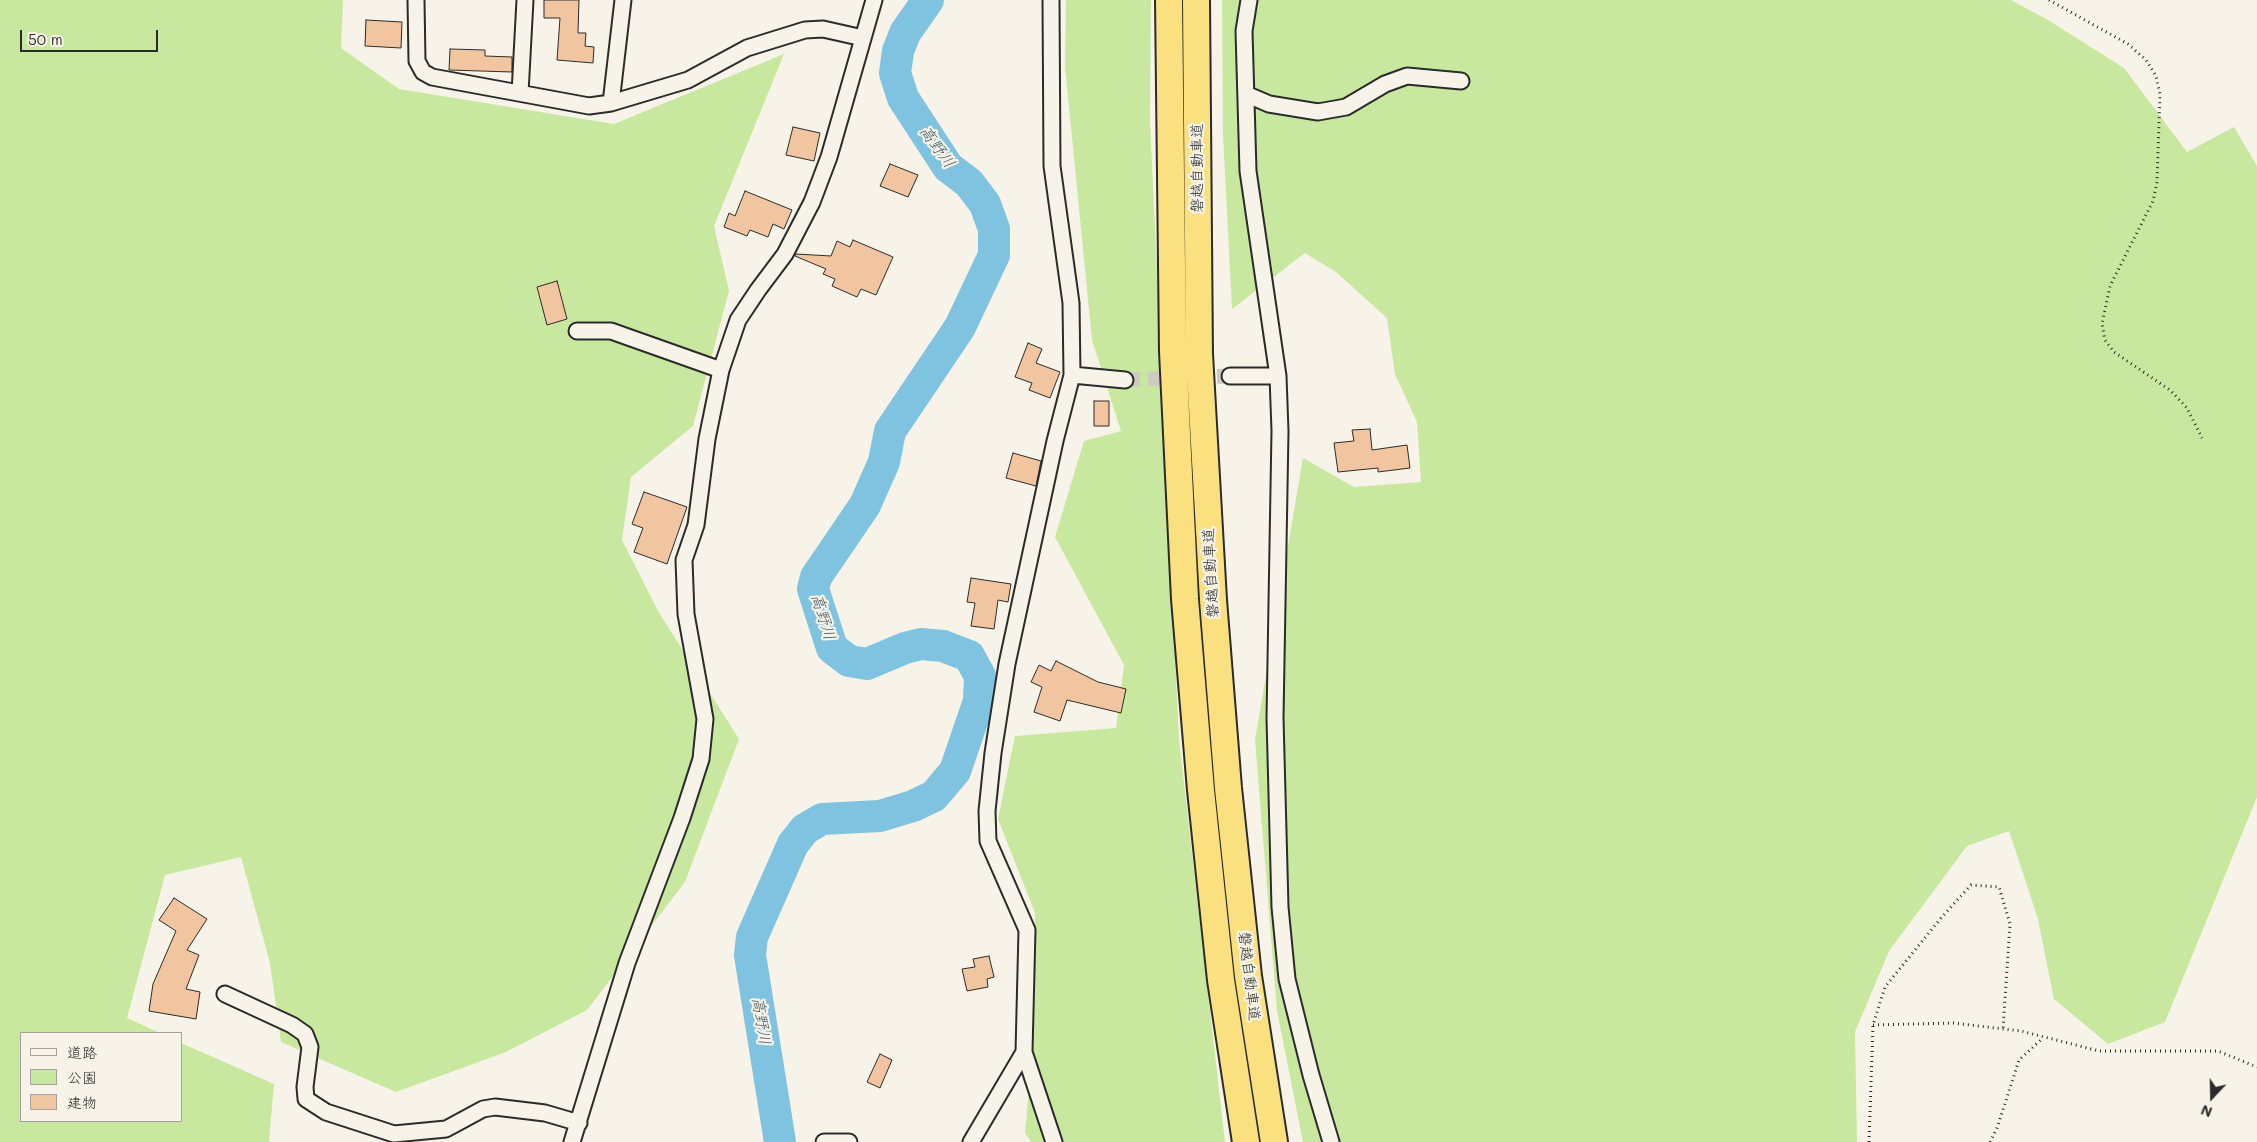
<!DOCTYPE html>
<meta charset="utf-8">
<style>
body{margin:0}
#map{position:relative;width:2257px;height:1142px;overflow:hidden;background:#f7f3e8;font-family:Mali,"Klee One",sans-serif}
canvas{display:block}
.legend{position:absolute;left:20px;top:1032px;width:162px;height:90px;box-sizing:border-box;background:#f7f3e8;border:1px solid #a5a39c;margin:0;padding:6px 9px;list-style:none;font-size:15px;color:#2b2b2b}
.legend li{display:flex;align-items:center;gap:10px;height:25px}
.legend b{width:25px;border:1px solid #a5a39c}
.north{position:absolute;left:2187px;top:1072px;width:50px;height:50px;-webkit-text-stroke:4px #f7f3e8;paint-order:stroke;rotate:201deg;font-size:14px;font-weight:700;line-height:20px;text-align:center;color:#2b2b2b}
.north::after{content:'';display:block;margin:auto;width:18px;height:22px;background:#2b2b2b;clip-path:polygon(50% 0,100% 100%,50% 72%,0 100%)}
.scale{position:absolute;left:20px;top:30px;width:138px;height:22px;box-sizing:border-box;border:2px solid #2b2b2b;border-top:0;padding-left:6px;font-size:15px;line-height:18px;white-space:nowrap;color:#2b2b2b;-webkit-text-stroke:4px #f7f3e8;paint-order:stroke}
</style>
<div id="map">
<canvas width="2257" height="1142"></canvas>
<ul class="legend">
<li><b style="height:6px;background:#f7f3e8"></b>道路</li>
<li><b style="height:14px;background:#c8e8a0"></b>公園</li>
<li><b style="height:14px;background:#f2c5a1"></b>建物</li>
</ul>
<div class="north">N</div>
<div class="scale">50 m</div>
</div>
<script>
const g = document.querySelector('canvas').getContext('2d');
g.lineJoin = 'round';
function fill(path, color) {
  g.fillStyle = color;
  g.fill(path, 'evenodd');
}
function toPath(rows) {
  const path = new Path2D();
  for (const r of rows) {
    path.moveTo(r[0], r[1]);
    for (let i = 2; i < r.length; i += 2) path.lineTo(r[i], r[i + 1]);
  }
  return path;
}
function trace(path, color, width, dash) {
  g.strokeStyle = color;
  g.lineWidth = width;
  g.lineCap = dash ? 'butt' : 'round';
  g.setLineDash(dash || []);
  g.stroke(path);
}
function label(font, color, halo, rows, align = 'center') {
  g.font = font + ' Mali,"Klee One",sans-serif';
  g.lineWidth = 4.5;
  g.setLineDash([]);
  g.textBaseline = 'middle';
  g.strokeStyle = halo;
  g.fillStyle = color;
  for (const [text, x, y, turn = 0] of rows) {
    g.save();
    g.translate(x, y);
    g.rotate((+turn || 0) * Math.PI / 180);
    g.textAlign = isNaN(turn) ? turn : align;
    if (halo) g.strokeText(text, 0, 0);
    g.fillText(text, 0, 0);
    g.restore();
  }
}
const green = toPath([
 [0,0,343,0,341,48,399,89,614,124,784,54,714,226,729,291,693,426,631,477,622,540,658,611,739,739,685,882,587,1010,506,1052,396,1092,281,1042,270,963,241,857,165,875,127,1018,160,1033,21,1033,21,1121,181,1121,181,1043,274,1084,269,1142,0,1142],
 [1066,0,1151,0,1150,122,1179,739,1225,1142,1031,1142,1025,1133,1034,1034,1035,913,998,819,1015,736,1116,728,1124,665,1055,537,1084,441,1121,431,1092,340,1065,67],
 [1222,0,2011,0,2048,20,2124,68,2187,152,2234,127,2257,166,2257,797,2165,1022,2108,1044,2054,999,2038,919,2009,831,1967,846,1889,951,1855,1032,1857,1142,1303,1142,1277,1011,1255,740,1303,458,1354,487,1421,482,1417,422,1395,374,1387,318,1336,272,1305,253,1232,309,1223,135]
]);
const river = toPath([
 [780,1142,750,955,752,937,793,844,805,829,822,819,880,816,913,806,934,796,955,771,979,701,980,676,969,656,943,646,921,644,905,648,867,664,849,661,832,648,813,589,816,577,865,505,884,462,890,431,960,327,994,255,994,229,985,204,969,183,948,167,903,98,895,73,898,51,905,33,928,0]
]);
const building = toPath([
 [544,0,579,0,578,33,586,33,585,46,594,47,593,63,557,60,560,18,544,18,544,0],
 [366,20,402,22,401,48,365,46,366,20],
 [450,49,485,50,485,56,512,57,512,72,449,70,450,49],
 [793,127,820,133,814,161,786,155,793,127],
 [890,164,918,175,908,197,880,186,890,164],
 [745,191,792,210,784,229,773,224,768,237,750,230,747,236,724,227,729,213,735,216,745,191],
 [853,240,893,257,876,295,861,289,857,297,832,286,835,279,823,274,826,269,795,256,796,254,831,256,837,241,850,247,853,240],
 [557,281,567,319,547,325,537,287,557,281],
 [1028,343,1042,349,1036,363,1060,372,1050,398,1029,390,1032,383,1015,377,1028,343],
 [1094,401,1109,401,1109,426,1094,426,1094,401],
 [1370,429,1372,450,1407,445,1410,468,1378,472,1378,468,1338,472,1334,443,1354,441,1352,430,1370,429],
 [1013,453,1041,461,1036,486,1006,478,1013,453],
 [644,492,687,507,667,564,634,552,643,528,632,524,644,492],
 [971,578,1011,584,1008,602,998,600,994,629,971,626,975,603,967,602,971,578],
 [1056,661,1098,682,1126,689,1121,713,1067,700,1060,721,1034,712,1042,687,1031,682,1039,665,1051,671,1056,661],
 [174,898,207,919,187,950,199,955,186,989,200,992,196,1019,149,1011,153,984,176,931,159,920,174,898],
 [989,956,994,977,987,979,988,987,967,991,962,969,975,967,973,959,989,956],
 [880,1054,892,1060,880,1088,867,1082,880,1054]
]);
const minorTunnel = toPath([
 [1125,380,1230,376]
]);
const path = toPath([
 [2049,0,2128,44,2146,60,2156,76,2160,94,2157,182,2153,201,2110,286,2102,324,2105,340,2114,352,2170,390,2187,408,2202,438],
 [1873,1025,1953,1023,2021,1031,2099,1051,2218,1051,2257,1067],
 [1869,1142,1873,1025,1885,987,1941,918,1971,885,1999,887,2010,924,2003,1029],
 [1990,1142,1997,1128,2019,1060,2043,1038]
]);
const minor = toPath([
 [416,0,417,61,423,72,432,77,589,106,611,103,688,80,747,48,805,30,823,29,863,38],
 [1051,0,1052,166,1071,303,1072,375,1055,441,1007,664,993,753,987,811,988,841,1027,930,1024,1052,1054,1142],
 [520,93,525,0],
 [1248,95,1269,104,1318,112,1346,107,1385,84,1407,76,1461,81],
 [611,103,623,0],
 [577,331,611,331,721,370],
 [1072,375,1125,380],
 [1230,376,1278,376,1248,171,1244,31,1249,0],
 [1278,376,1280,431,1275,718,1280,907,1287,979,1311,1075,1331,1142],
 [225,994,292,1025,305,1034,310,1047,305,1087,306,1099,326,1112,394,1134,446,1129,483,1109,495,1107,545,1113,579,1123],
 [572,1142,627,963,682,818,701,759,705,719,686,614,684,560,696,525,707,439,721,370,738,320,758,290,785,254,812,202,829,157,874,0],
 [824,1142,849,1142],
 [971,1142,1024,1052]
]);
const motorway = toPath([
 [1169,0,1173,351,1185,599,1201,790,1221,980,1246,1142],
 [1196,0,1199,354,1213,600,1228,788,1248,976,1274,1142]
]);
const streetNames = [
 ["磐越自動車道",1197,168,-90],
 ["磐越自動車道",1211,573,-93],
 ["磐越自動車道",1249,976,83]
];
const waterNames = [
 ["高野川",937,147,54],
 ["高野川",823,617,73],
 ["高野川",761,1021,81]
];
fill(green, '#c8e8a0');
trace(river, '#7fc3e0', 32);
fill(building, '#f2c5a1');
trace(building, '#2b2b2b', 1);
trace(minorTunnel, '#cecbc2', 15, [15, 8]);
trace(minor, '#2b2b2b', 19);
trace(motorway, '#2b2b2b', 30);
trace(path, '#2b2b2b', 3, [1, 4]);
trace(minor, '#f7f3e8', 15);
trace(motorway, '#fbe080', 26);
label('15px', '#2b2b2b', '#f7f3e8', streetNames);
label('italic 16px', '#445961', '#f7f3e8', waterNames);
</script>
